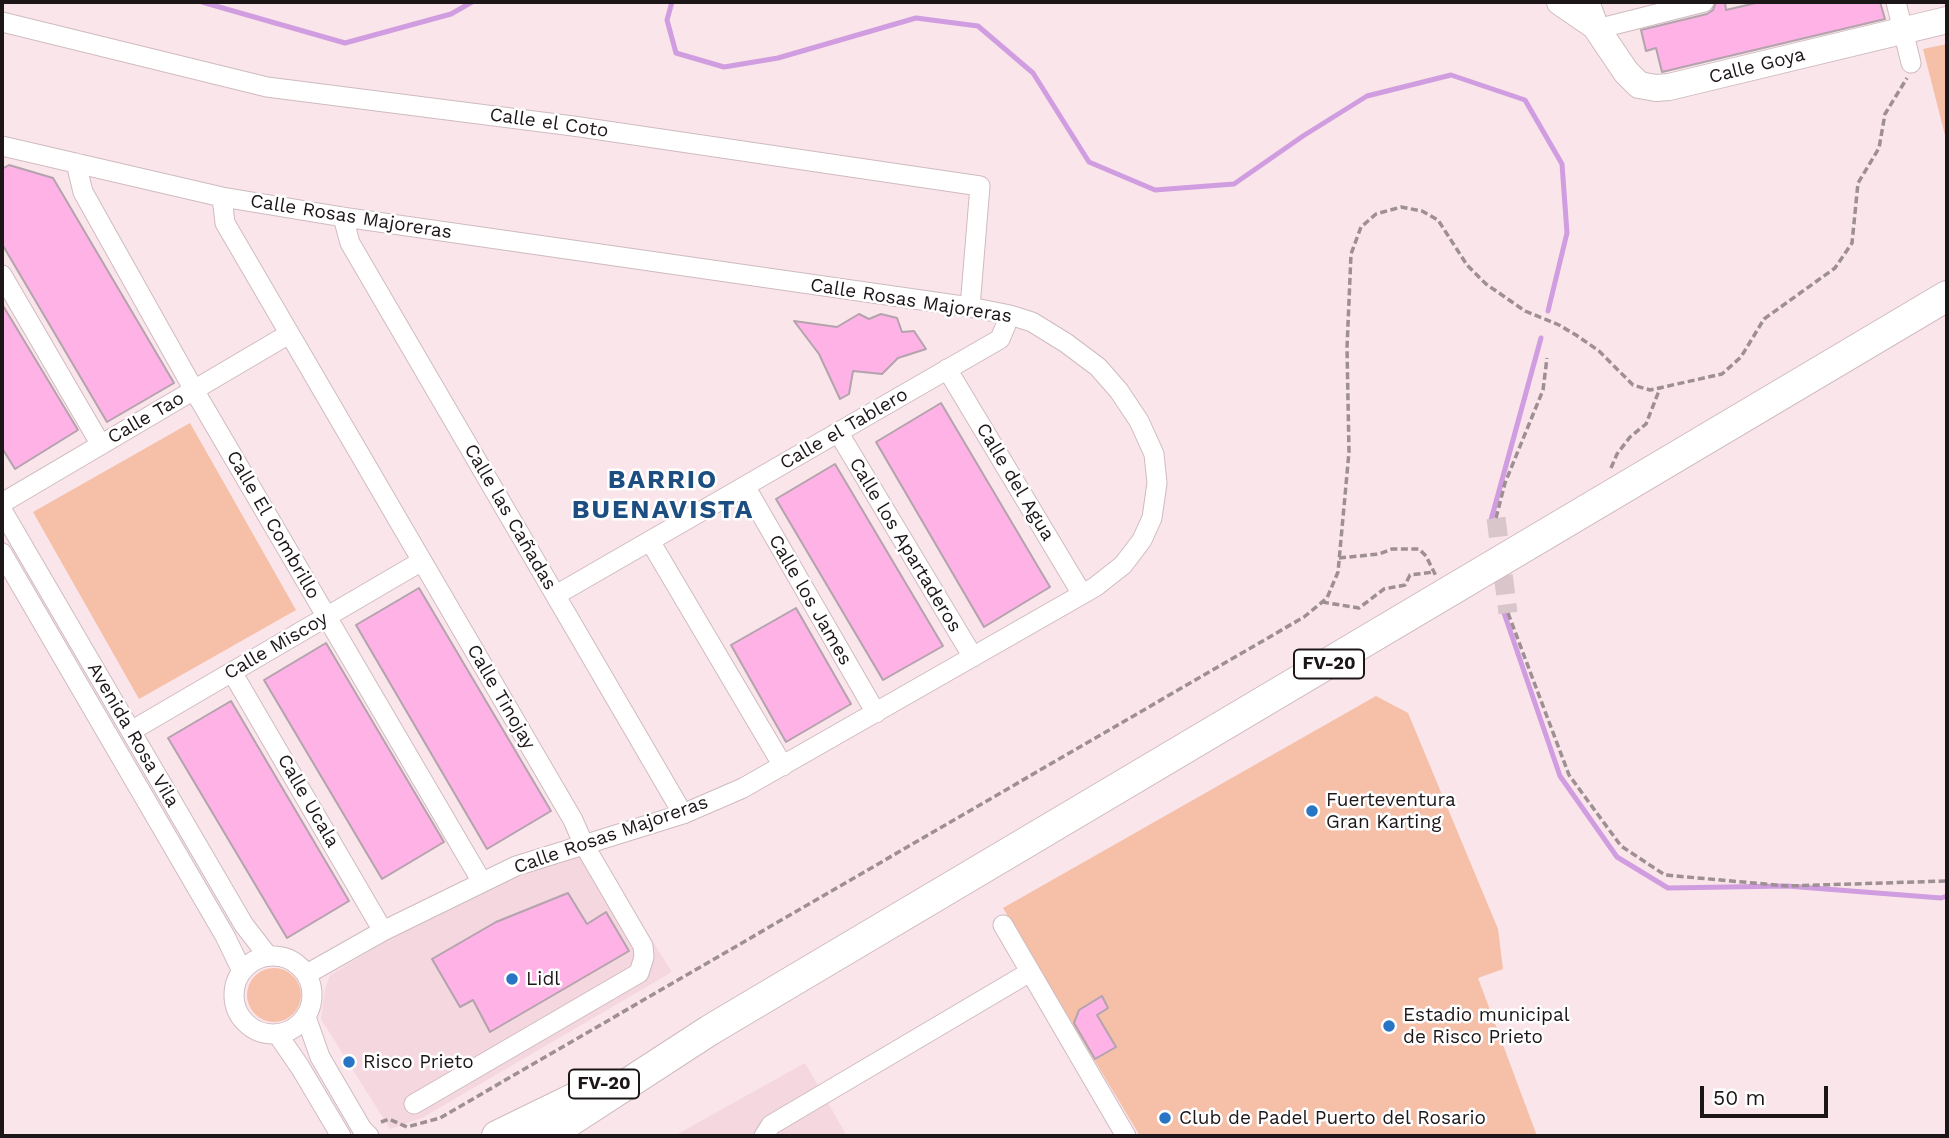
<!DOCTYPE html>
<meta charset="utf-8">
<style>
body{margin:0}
#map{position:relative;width:1949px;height:1138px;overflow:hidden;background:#fae5ea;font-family:"Work Sans",sans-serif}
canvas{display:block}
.frame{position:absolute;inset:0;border:4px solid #1d1618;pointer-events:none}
.scale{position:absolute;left:1700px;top:1086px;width:128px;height:32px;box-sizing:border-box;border:4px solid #1d1618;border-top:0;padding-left:9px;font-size:21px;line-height:24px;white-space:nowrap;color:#1d1618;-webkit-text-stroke:5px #fff;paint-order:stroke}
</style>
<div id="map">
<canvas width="1949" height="1138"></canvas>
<div class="frame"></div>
<div class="scale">50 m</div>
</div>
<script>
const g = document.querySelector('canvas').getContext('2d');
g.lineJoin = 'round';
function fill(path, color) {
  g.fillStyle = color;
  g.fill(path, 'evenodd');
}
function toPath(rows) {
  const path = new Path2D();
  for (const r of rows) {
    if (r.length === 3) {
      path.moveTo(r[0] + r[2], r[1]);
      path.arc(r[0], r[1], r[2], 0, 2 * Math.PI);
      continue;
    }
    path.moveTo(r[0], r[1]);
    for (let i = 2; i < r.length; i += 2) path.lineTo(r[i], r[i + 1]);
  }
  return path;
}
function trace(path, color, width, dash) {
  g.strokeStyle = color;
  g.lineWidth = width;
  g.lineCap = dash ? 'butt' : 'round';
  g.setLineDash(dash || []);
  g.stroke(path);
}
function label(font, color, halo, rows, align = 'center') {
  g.font = font + ' "Work Sans",sans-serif';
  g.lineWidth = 5;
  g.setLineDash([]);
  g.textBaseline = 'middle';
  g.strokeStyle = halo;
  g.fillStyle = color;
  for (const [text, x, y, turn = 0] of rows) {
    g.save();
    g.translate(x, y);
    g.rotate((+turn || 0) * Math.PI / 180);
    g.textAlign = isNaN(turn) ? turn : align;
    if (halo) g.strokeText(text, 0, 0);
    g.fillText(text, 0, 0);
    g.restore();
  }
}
const built = toPath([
 [596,851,672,972,422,1118,390,1129,321,1019,325,989,330,975,398,934,480,893,528,873],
 [805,1063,847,1136,674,1136]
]);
const green = toPath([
 [1947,44,1947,143,1923,49],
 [190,423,296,610,139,699,33,512],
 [1376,696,1408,713,1498,929,1503,969,1478,978,1537,1136,1140,1136,1003,908],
 [274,995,27]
]);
const stream = toPath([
 [202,2,345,43,451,14,472,2],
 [672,2,667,20,676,53,724,67,778,58,916,18,978,26,1033,73,1089,162,1155,190,1234,184,1303,136,1367,96,1451,75,1525,100,1562,164,1567,233,1548,311],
 [1491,520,1541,338],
 [1504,613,1560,776,1617,857,1668,888,1787,886,1941,898,1947,896]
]);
const building = toPath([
 [1716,2,1725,2,1726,10,1760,2,1880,2,1885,19,1662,72,1656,48,1646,51,1641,30,1707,14,1713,10,1716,2],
 [9,165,53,178,174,383,107,422,2,244,2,169,9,165],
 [2,304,78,430,15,469,2,448,2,304],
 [859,314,869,319,881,314,897,318,902,332,914,331,926,349,898,358,882,374,853,371,849,394,840,399,819,354,794,321,837,327,859,314],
 [941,403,1050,587,984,627,876,442,941,403],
 [835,464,943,646,883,680,776,499,835,464],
 [419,588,551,811,487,849,356,625,419,588],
 [796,608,851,704,786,742,731,645,796,608],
 [326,643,444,842,382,879,264,680,326,643],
 [231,701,349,901,287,938,168,738,231,701],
 [568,893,587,924,606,912,629,951,490,1032,473,1000,460,1007,432,959,496,922,568,893],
 [1102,996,1108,1008,1097,1015,1116,1047,1095,1059,1074,1023,1079,1010,1102,996]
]);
const streetTunnel = toPath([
 [1496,518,1508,613]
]);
const path = toPath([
 [1611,468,1617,454,1630,437,1646,424,1660,388],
 [1496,518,1505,483,1543,390,1547,358],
 [1339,558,1379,554,1392,549,1419,549,1426,556,1436,576],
 [1322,602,1359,608,1384,589,1405,585,1410,575,1434,572],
 [1508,613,1569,775,1621,846,1665,875,1787,886,1947,881],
 [381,1122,389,1119,407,1127,440,1118,1304,617,1327,598,1338,572,1349,452,1347,348,1351,254,1361,227,1376,214,1401,207,1422,211,1438,220,1467,265,1486,284,1525,311,1559,325,1576,335,1599,351,1633,385,1650,390,1722,374,1741,357,1764,319,1835,268,1852,243,1858,183,1879,148,1885,114,1907,78]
]);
const street = toPath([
 [1896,2,1911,63],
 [2,22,267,87,573,126,980,186,970,307],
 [1597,29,1704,2],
 [2,146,222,197,343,217,970,307,1010,315,1032,322,1066,343,1098,367,1119,391,1139,421,1154,454,1157,483,1152,518,1142,540,1123,565,1095,587,743,788,683,814,516,866,383,931,307,974],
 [76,163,83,192,194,390,482,882],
 [222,197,225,223,573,820,583,843,643,946,644,957,639,973,414,1104],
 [343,217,350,243,683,814],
 [2,275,101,445],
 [947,369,1082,594],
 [838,432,973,657],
 [745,486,876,713],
 [2,503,289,334],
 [2,510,244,925,268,956],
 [650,541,783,766],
 [2,553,225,936,242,971],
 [556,595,1000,339,1010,315],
 [232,672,383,931],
 [131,731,422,561],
 [1003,925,1126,1136],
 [273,995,39],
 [306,1017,320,1057,362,1129,369,1136],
 [278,1035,300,1067,341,1136],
 [764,1136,771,1125,1030,972]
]);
const secondary = toPath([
 [1560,2,1595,26],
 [1586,2,1595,26,1626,72,1639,85,1656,88,1669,87,1947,20]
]);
const primary = toPath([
 [497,1136,575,1098],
 [547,1136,710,1030,1947,296]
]);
const markers = [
 [1312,811,7,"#2775c4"],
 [512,979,7,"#2775c4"],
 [1389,1026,7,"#2775c4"],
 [349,1062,7,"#2775c4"],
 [1165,1118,7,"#2775c4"]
];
const shields = [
 [1329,664,70],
 [604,1084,70]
];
const shieldNames = [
 ["FV-20",1329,664],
 ["FV-20",604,1084]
];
const streetNames = [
 ["Calle Goya",1757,66,-14],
 ["Calle el Coto",549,123,8],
 ["Calle Rosas Majoreras",351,217,9],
 ["Calle Rosas Majoreras",911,301,9],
 ["Calle Tao",146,418,-30],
 ["Calle el Tablero",844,429,-30],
 ["Calle del Agua",1015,482,59],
 ["Calle las Cañadas",510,517,60],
 ["Calle El Combrillo",273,525,60],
 ["Calle los Apartaderos",905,545,59],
 ["Calle los James",810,600,60],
 ["Calle Miscoy",276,646,-30],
 ["Calle Tinojay",501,697,60],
 ["Avenida Rosa Vila",133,735,60],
 ["Calle Ucala",308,801,60],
 ["Calle Rosas Majoreras",611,835,-19]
];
const poiNames = [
 ["Fuerteventura",1326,800],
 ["Gran Karting",1326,822],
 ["Lidl",526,979],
 ["Estadio municipal",1403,1015],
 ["de Risco Prieto",1403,1037],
 ["Risco Prieto",363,1062],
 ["Club de Padel Puerto del Rosario",1179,1118]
];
const districtNames = [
 ["BARRIO",663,480],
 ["BUENAVISTA",663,510]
];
fill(built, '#f5d8df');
fill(green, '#f5bfa8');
trace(stream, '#d09de0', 5);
fill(building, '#feb2e5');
trace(building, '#b3a3ad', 2);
trace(streetTunnel, '#d9c6ca', 19, [19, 10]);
trace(street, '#cfbbbf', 21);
trace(secondary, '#cfbbbf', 28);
trace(primary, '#cfbbbf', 32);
trace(path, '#9e8f93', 3.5, [7, 3.5]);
trace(street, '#fff', 19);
trace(secondary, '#fff', 26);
trace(primary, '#fff', 30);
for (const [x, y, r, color] of markers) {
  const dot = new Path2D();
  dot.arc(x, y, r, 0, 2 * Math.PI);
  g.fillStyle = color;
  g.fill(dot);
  trace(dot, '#fff', 2.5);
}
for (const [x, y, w] of shields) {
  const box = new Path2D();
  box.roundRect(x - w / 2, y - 14.5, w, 29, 5);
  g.fillStyle = '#fff';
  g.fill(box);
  trace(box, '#1d1618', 2);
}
label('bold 18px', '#1d1618', null, shieldNames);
label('19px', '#1d1618', '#fff', streetNames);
label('19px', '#1d1618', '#fff', poiNames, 'left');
g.letterSpacing = '2px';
label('bold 26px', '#1d4e81', '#fff', districtNames);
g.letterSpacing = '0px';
</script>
